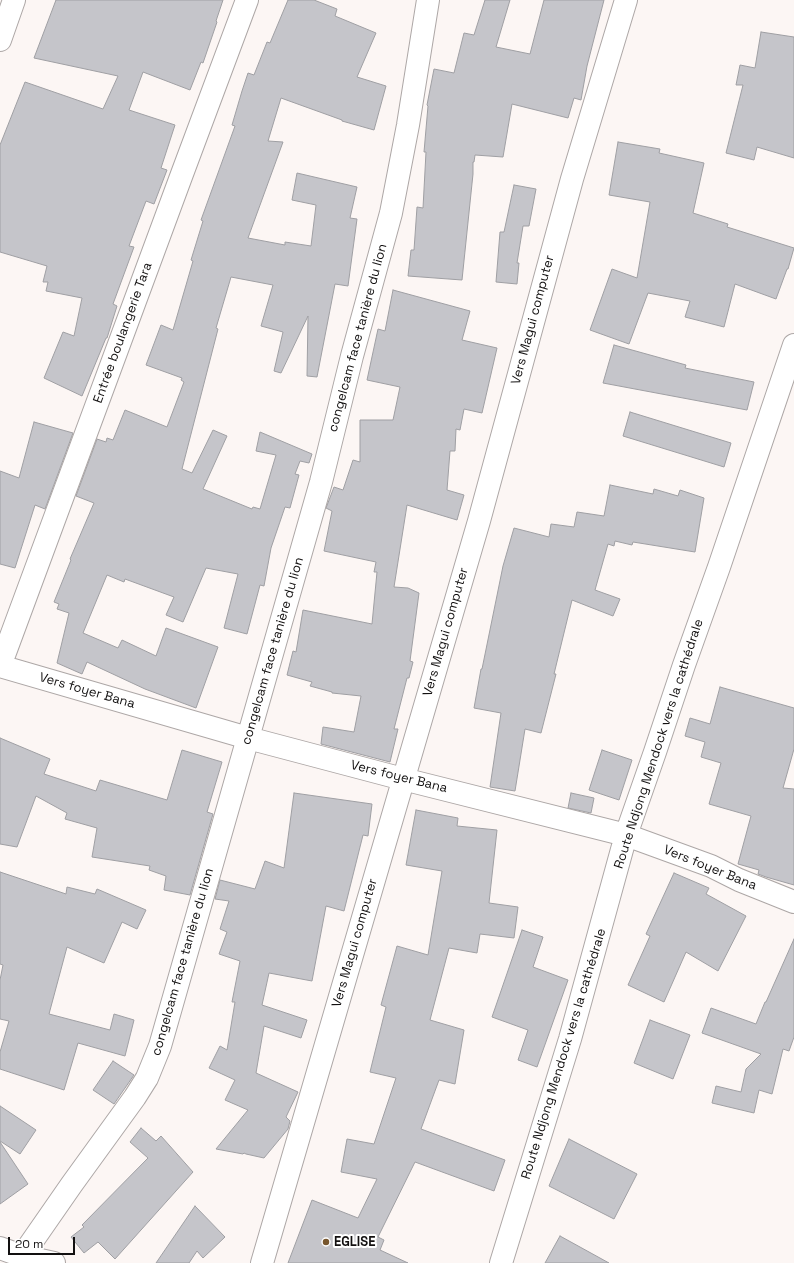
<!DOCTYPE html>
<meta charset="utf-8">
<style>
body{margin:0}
#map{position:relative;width:794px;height:1263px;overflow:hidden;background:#fcf6f4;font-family:"Space Grotesk",sans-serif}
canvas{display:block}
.scale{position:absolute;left:8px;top:1237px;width:67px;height:18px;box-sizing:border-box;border:2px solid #121010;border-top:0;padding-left:5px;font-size:12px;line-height:14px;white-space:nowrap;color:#121010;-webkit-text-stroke:3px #fff;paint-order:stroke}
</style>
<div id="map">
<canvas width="794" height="1263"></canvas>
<div class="scale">20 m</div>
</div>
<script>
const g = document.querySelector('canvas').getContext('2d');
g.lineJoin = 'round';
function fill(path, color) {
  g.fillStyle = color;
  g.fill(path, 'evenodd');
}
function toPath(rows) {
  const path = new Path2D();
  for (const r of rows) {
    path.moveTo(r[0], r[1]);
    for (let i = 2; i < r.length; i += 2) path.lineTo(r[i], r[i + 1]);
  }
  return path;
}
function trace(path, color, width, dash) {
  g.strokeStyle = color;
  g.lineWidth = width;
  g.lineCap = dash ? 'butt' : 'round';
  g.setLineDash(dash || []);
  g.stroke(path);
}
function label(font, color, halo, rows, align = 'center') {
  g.font = font + ' "Space Grotesk",sans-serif';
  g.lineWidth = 4;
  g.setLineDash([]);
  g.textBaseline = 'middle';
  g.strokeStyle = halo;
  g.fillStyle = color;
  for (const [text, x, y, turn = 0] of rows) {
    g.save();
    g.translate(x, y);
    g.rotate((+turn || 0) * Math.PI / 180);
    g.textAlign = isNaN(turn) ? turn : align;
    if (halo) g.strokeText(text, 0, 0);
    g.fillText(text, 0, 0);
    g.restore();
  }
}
const building = toPath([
 [56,0,223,0,216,21,217,22,203,63,201,62,190,90,143,72,129,110,175,125,161,168,167,170,154,204,146,201,129,246,134,247,113,304,117,306,107,338,106,338,82,396,44,378,63,332,74,336,82,298,46,291,48,282,43,282,47,266,0,252,0,145,25,82,103,109,118,76,34,58,56,0],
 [288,0,314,0,337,9,335,16,376,33,357,77,386,86,374,130,342,121,342,120,281,98,268,141,283,142,248,238,285,245,285,242,311,246,316,205,292,200,297,173,357,187,350,218,357,219,348,286,335,284,317,377,307,376,308,316,281,373,274,371,283,332,261,326,273,285,231,277,216,328,218,329,182,469,192,473,213,430,227,436,203,489,252,509,253,507,260,509,276,455,256,451,260,432,312,454,309,463,300,461,295,474,299,475,290,508,285,507,271,548,264,586,260,585,247,634,224,628,238,574,206,568,183,622,166,615,174,597,125,579,124,582,107,575,83,633,118,648,122,640,156,656,166,628,218,647,196,708,145,689,87,662,82,674,57,663,69,613,57,609,59,604,54,602,71,560,70,559,94,503,76,496,97,439,106,442,107,438,113,440,125,410,167,427,184,382,181,380,182,378,146,365,161,325,173,330,193,261,191,260,203,221,201,220,235,126,232,125,242,91,248,73,254,75,267,42,270,43,288,0],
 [485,0,510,0,496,47,530,54,544,0,604,0,587,66,581,100,574,98,568,118,512,104,503,157,475,155,474,162,473,162,473,174,462,280,408,276,411,250,414,250,417,207,423,208,426,152,424,152,428,106,427,105,434,69,454,73,464,33,474,35,485,0],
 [761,32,794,37,794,158,757,147,754,160,726,153,743,85,736,85,740,65,755,68,761,32],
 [618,142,660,149,659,153,704,163,693,213,728,224,727,227,794,248,788,269,787,269,776,299,735,284,724,327,685,317,690,301,648,293,629,344,590,330,612,269,637,278,650,202,609,195,618,142],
 [514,185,536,189,529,226,523,226,517,263,519,263,517,284,496,282,500,232,504,232,514,185],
 [393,290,470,311,462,340,497,348,482,413,464,409,460,430,456,429,455,451,450,451,447,490,464,495,457,520,407,505,394,587,408,588,419,593,410,661,413,662,409,678,407,678,394,729,398,729,390,762,321,744,323,727,354,732,361,696,332,693,332,692,310,686,312,682,287,675,293,651,296,652,303,610,372,624,377,572,374,572,376,562,324,551,332,511,326,508,334,487,343,490,353,460,360,462,360,420,393,420,400,387,367,380,378,329,385,331,393,290],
 [614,345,686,365,685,368,754,382,747,410,603,383,614,345],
 [630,412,731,443,724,467,623,436,630,412],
 [34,422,73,433,45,509,35,505,15,568,0,564,0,471,19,478,34,422],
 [610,485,653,494,654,489,678,496,680,490,704,498,695,552,633,542,632,545,615,541,614,546,608,544,595,590,620,599,613,616,572,600,554,674,556,674,541,733,525,729,515,791,490,787,501,713,474,708,481,669,482,669,503,566,514,528,549,537,551,524,574,527,577,512,604,516,610,485],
 [720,687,794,708,794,749,783,788,794,789,794,885,766,877,758,874,759,870,738,864,751,816,709,804,721,763,701,757,705,742,685,736,690,718,710,724,720,687],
 [0,738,50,759,44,774,96,791,100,780,167,800,182,750,222,762,207,812,213,814,190,895,164,890,166,876,149,870,150,866,92,857,97,828,65,819,67,813,36,796,17,847,0,844,0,738],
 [602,750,632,760,619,800,589,790,602,750],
 [294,793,372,804,368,836,363,835,344,911,326,906,312,981,269,973,262,1005,307,1020,301,1038,264,1026,256,1073,298,1092,286,1117,290,1121,288,1129,264,1158,246,1154,244,1153,243,1154,216,1149,248,1110,225,1100,235,1080,209,1068,220,1046,227,1050,235,1002,232,1002,240,961,219,954,227,932,220,929,229,901,215,899,220,880,255,889,265,861,284,868,294,793],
 [571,793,594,798,591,813,568,808,571,793],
 [416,810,458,818,457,826,497,830,489,903,518,907,514,938,480,934,477,953,449,948,430,1020,464,1030,455,1084,439,1080,421,1129,505,1160,494,1191,415,1162,378,1237,384,1240,380,1250,408,1263,288,1263,312,1200,358,1218,377,1179,341,1172,347,1139,374,1144,396,1078,370,1072,386,1007,381,1005,397,946,428,955,442,871,406,865,416,810],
 [0,872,66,894,67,887,95,894,97,889,146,910,137,929,122,922,104,963,67,947,49,1014,110,1030,114,1014,134,1020,125,1056,78,1043,64,1090,0,1069,0,1052,9,1021,0,1019,0,980,3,965,0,964,0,872],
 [674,873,709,888,706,894,746,916,718,971,686,952,664,1002,628,985,650,936,646,934,674,873],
 [522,930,543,937,533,967,568,980,537,1067,518,1060,528,1030,492,1017,522,930],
 [794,939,794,1037,789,1051,783,1049,772,1094,759,1090,754,1113,712,1103,716,1086,741,1092,746,1069,761,1054,702,1033,711,1008,756,1024,765,1002,766,1002,794,939],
 [650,1020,690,1035,673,1079,634,1063,650,1020],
 [113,1061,134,1075,114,1104,93,1090,113,1061],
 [0,1106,36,1130,20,1154,0,1141,0,1106],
 [141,1128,156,1141,161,1136,193,1172,115,1259,98,1242,84,1253,71,1237,84,1227,82,1225,148,1158,130,1142,141,1128],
 [569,1139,637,1174,614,1219,549,1186,569,1139],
 [0,1142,28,1184,0,1204,0,1142],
 [195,1206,225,1237,203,1258,197,1251,189,1263,156,1263,195,1206],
 [560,1236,609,1263,545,1263,560,1236]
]);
const minor = toPath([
 [0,40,14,0],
 [0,666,248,738,403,779,626,835,711,866,739,880,794,902],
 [0,666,182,174,247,0],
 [0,1248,22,1256,54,1263],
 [21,1263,22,1256,72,1184,135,1097,147,1078,160,1046,321,482,352,356,391,213,408,125,428,0],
 [262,1263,479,521,572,179,626,0],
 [501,1263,570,1039,626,835,655,752,684,665,719,567,794,345]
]);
const markers = [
 [326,1242,4,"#77562d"]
];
const streetNames = [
 ["Vers Magui computer",533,320,-75],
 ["Entrée boulangerie Tara",123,333,-70],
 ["congelcam face tanière du lion",358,338,-75],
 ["Vers Magui computer",446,632,-74],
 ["congelcam face tanière du lion",273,651,-74],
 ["Vers foyer Bana",87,691,16],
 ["Route Ndjong Mendock vers la cathédrale",659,744,-72],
 ["Vers foyer Bana",399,777,14],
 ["Vers foyer Bana",710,868,22],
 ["Vers Magui computer",355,943,-74],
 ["congelcam face tanière du lion",183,962,-74],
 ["Route Ndjong Mendock vers la cathédrale",564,1054,-73]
];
const poiNames = [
 ["EGLISE",334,1242]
];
fill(building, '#c5c5ca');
trace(building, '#9f9fa3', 1);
trace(minor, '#ada7a6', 24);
trace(minor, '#fff', 22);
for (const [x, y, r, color] of markers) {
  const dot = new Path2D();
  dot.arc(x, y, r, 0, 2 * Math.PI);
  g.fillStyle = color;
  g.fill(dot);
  trace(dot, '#fff', 1.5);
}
label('13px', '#121010', '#fff', streetNames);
label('bold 13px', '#121010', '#fff', poiNames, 'left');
</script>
